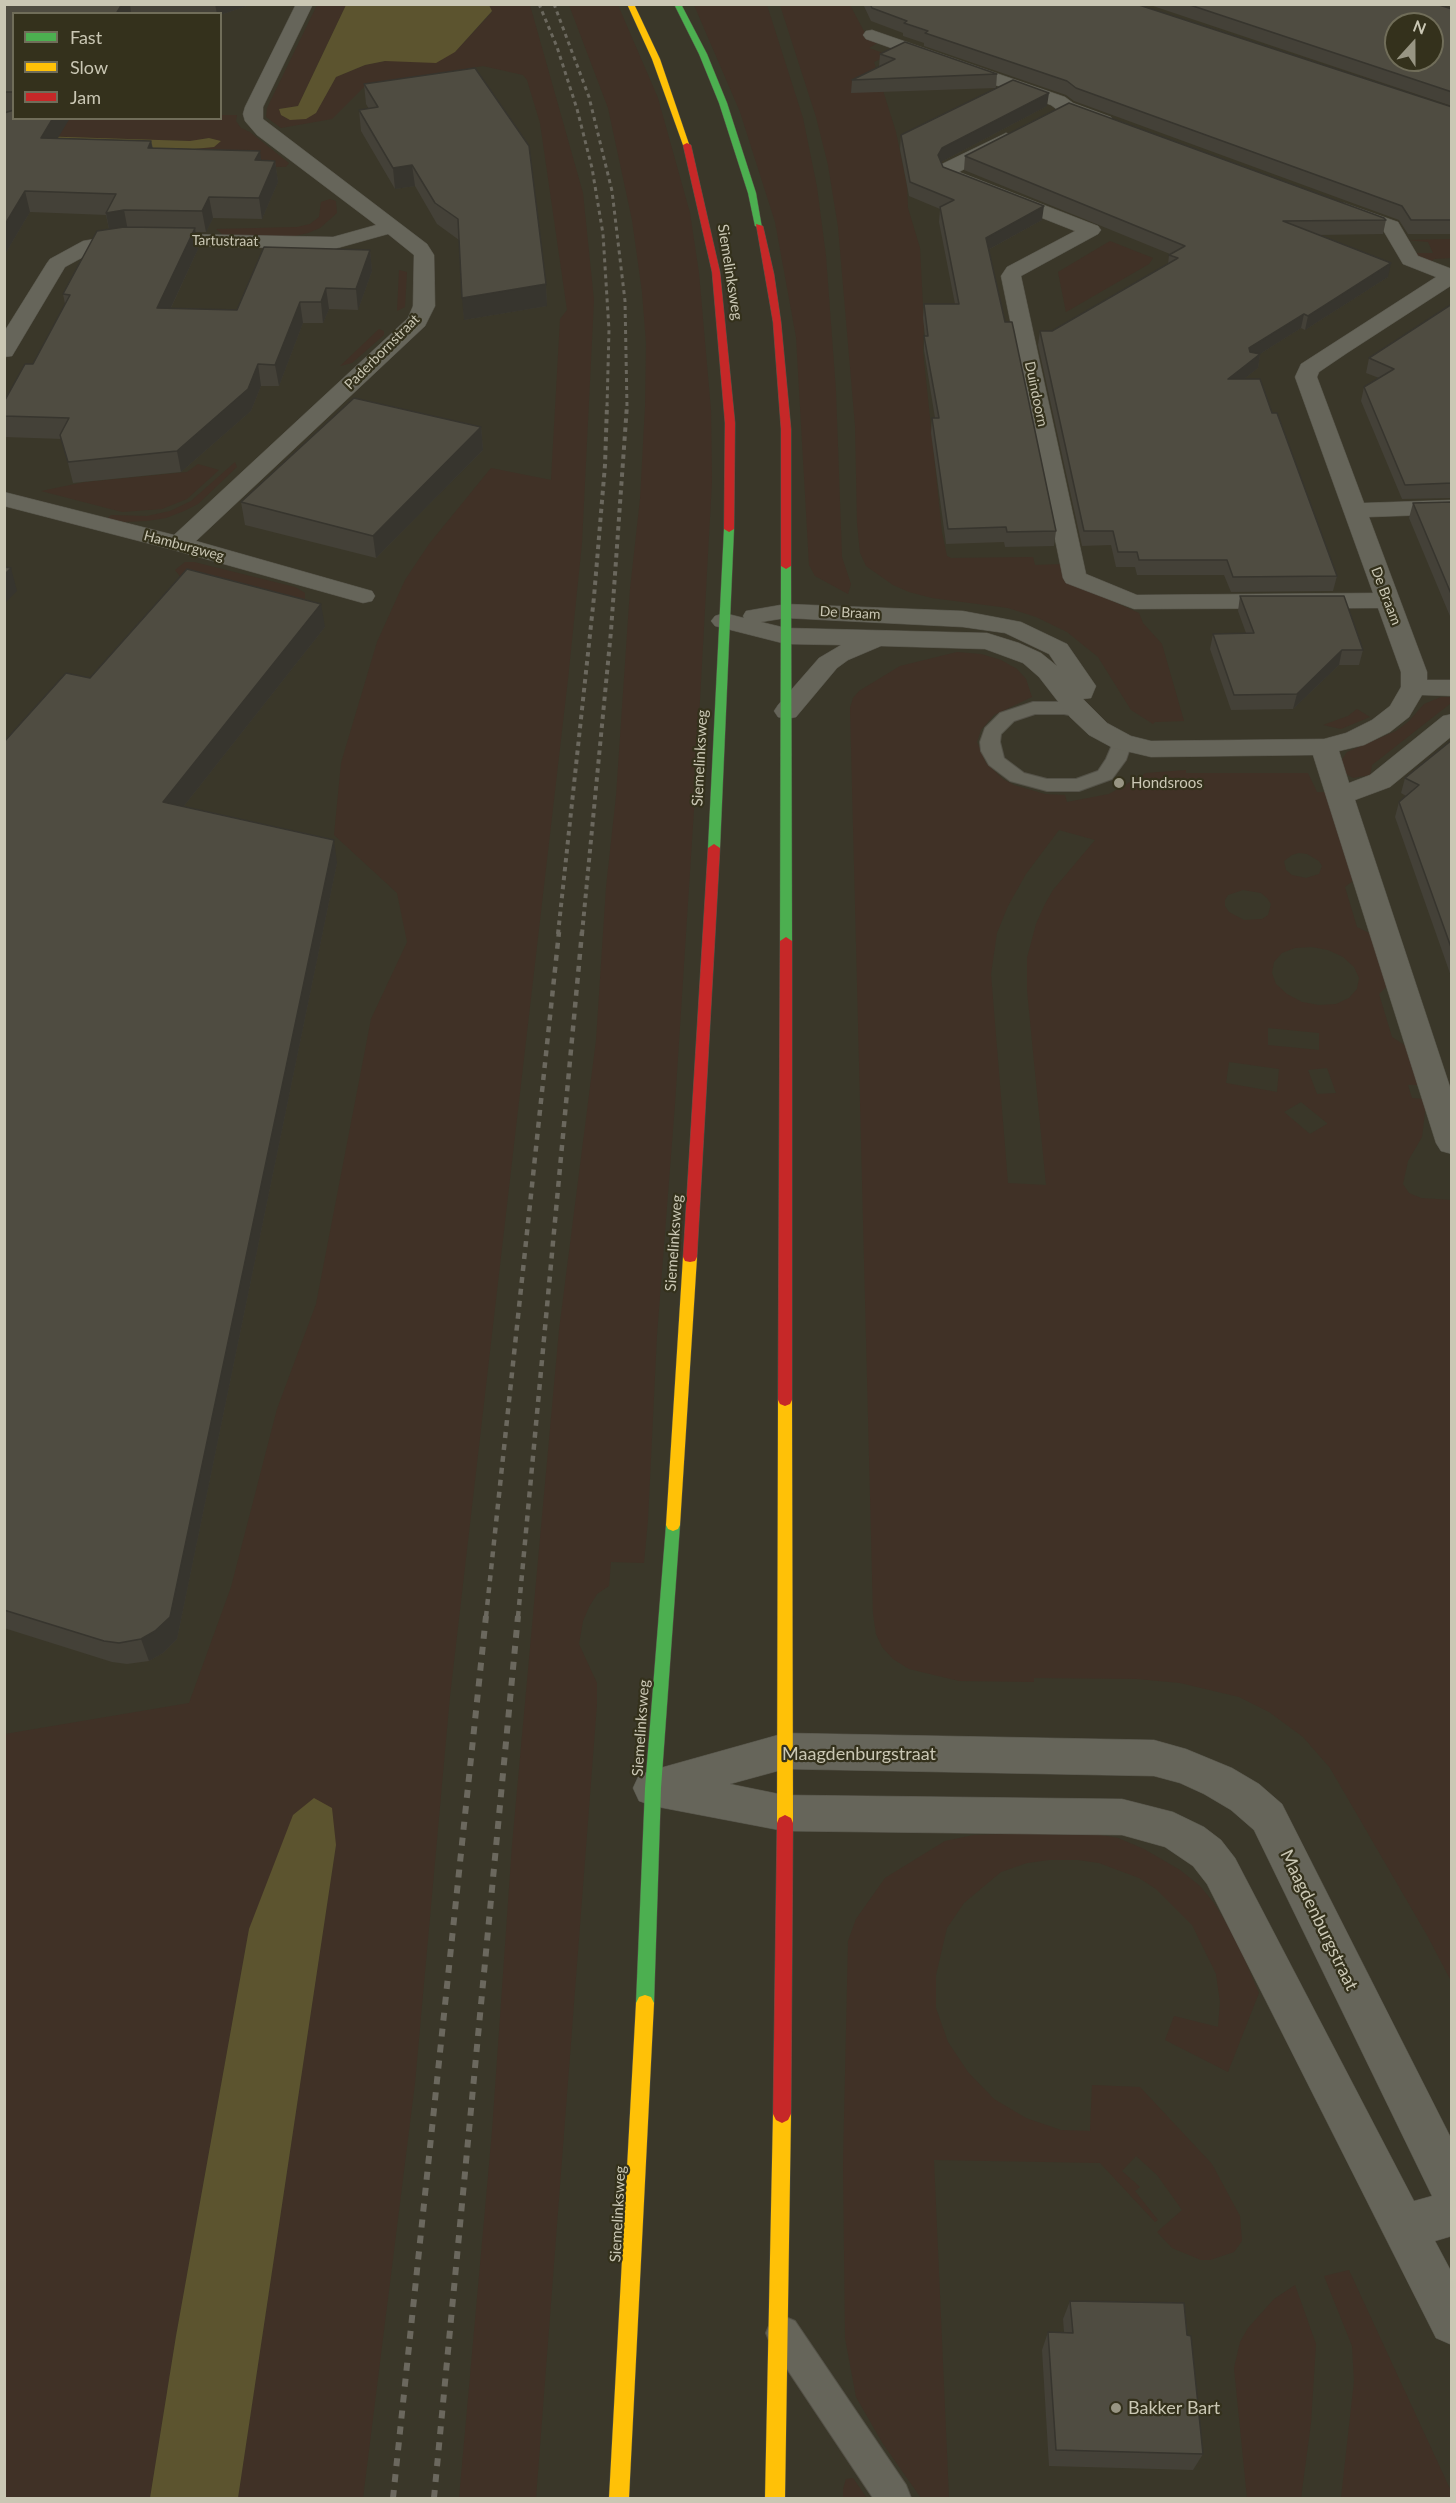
<!DOCTYPE html>
<style>
body{margin:0}
#map{position:relative;width:1456px;height:2503px;overflow:hidden;background:#3a3729;font-family:Lato,sans-serif}
canvas{display:block}
.frame{position:absolute;inset:0;border:6px solid #cac7b4;pointer-events:none}
.legend{position:absolute;left:12px;top:12px;width:210px;height:108px;box-sizing:border-box;background:#34311c;border:2px solid #706d59;margin:0;padding:8px 10px;list-style:none;font-size:18px;color:#cac7b4}
.legend li{display:flex;align-items:center;gap:12px;height:30px}
.legend b{width:30px;border:2px solid #706d59}
.north{position:absolute;left:1384px;top:12px;width:60px;height:60px;box-sizing:border-box;background:#34311c;border:2px solid #706d59;border-radius:50%;rotate:21deg;font-size:16px;font-weight:700;line-height:24px;text-align:center;color:#cac7b4}
.north::after{content:'';display:block;margin:auto;width:21px;height:27px;background:#989583;clip-path:polygon(50% 0,100% 100%,50% 72%,0 100%)}
</style>
<div id="map">
<canvas width="1456" height="2503"></canvas>
<div class="frame"></div>
<ul class="legend">
<li><b style="height:8px;background:#4caf50"></b>Fast</li>
<li><b style="height:8px;background:#ffc107"></b>Slow</li>
<li><b style="height:8px;background:#c62828"></b>Jam</li>
</ul>
<div class="north">N</div>
</div>
<script>
const g = document.querySelector('canvas').getContext('2d');
g.lineJoin = 'round';
function fill(path, color) {
  g.fillStyle = color;
  g.fill(path, 'evenodd');
}
function toPath(rows) {
  const path = new Path2D();
  for (const r of rows) {
    path.moveTo(r[0], r[1]);
    for (let i = 2; i < r.length; i += 2) path.lineTo(r[i], r[i + 1]);
  }
  return path;
}
function trace(path, color, width, dash) {
  g.strokeStyle = color;
  g.lineWidth = width;
  g.lineCap = dash ? 'butt' : 'round';
  g.setLineDash(dash || []);
  g.stroke(path);
}
function label(font, color, halo, rows, align = 'center') {
  g.font = font + ' Lato,sans-serif';
  g.lineWidth = 4.5;
  g.setLineDash([]);
  g.textBaseline = 'middle';
  g.strokeStyle = halo;
  g.fillStyle = color;
  for (const [text, x, y, turn = 0] of rows) {
    g.save();
    g.translate(x, y);
    g.rotate((+turn || 0) * Math.PI / 180);
    g.textAlign = isNaN(turn) ? turn : align;
    if (halo) g.strokeText(text, 0, 0);
    g.fillText(text, 0, 0);
    g.restore();
  }
}
const green = toPath([
 [317,5,346,5,298,106,279,109,281,115,290,119,316,113,336,77,365,65,385,61,455,52,492,12,489,5,530,5,583,193,594,300,582,543,568,679,450,1696,415,2083,363,2498,238,2498,336,1845,249,1929,176,2336,150,2498,5,2498,5,1734,189,1703,231,1587,277,1409,316,1304,371,1019,407,942,397,893,334,835,341,763,377,642,405,580,429,544,491,468,551,480,560,319,567,310,540,123,527,80,523,75,483,66,365,86,332,119,281,128,266,117,267,108],
 [569,5,618,5,658,98,690,213,699,273,711,410,712,481,694,810,675,1104,657,1335,648,1520,644,1563,611,1562,609,1586,597,1594,589,1607,583,1621,579,1644,597,1683,597,1704,536,2498,459,2498,492,2131,512,1845,559,1330,596,1040,606,887,616,796,630,589,640,499,645,407,646,343,642,292,632,220,608,108],
 [694,5,767,5,803,118,817,187,826,256,836,391,842,557,851,584,848,594,815,576,809,565,796,337,775,222,740,112],
 [780,5,850,5,867,37,879,42,869,48,889,55,874,62,896,132,907,186,908,208,920,248,924,326,923,351,942,532,947,556,951,558,1033,557,1035,565,1064,564,1068,581,1139,613,1143,623,1162,644,1184,721,1155,722,1153,724,1131,710,1098,657,1067,632,1036,617,1008,608,932,598,909,592,893,585,866,566,860,553,857,523,855,426,838,227,828,165,816,117],
 [221,115,237,115,236,121,241,128,250,132,289,163,286,167,154,165,5,144,194,149,221,141,209,138,190,141,5,135,14,118,220,118],
 [330,199,336,201,337,213,320,228,308,233,291,237,223,235,216,229,297,227,310,224,319,217,321,202],
 [1451,239,1451,258,1434,259,1430,263,1420,259,1415,253,1433,253,1428,242,1407,240],
 [1110,241,1153,258,1149,264,1066,312,1058,272],
 [399,270,407,272,405,307,397,311],
 [379,329,384,331,384,335,352,363,340,366],
 [235,462,237,467,198,504,184,511,166,518,147,521,123,522,107,519,111,515,147,516,170,511,191,501],
 [198,464,219,470,187,499,162,509,122,512,41,491,85,482,187,472],
 [185,562,194,562,295,587,305,593,305,602,187,585,175,570],
 [957,652,981,654,1001,660,1017,669,1026,679,1032,697,994,715,981,730,977,742,986,763,1003,779,1014,785,1045,794,1065,795,1067,802,1072,801,1109,794,1146,773,1186,770,1186,773,1308,773,1317,792,1326,792,1354,880,1345,887,1357,927,1371,934,1387,986,1379,994,1392,1037,1406,1046,1419,1085,1408,1085,1412,1098,1424,1099,1426,1104,1422,1137,1408,1161,1403,1184,1409,1193,1421,1198,1451,1200,1451,1981,1428,1937,1330,1768,1303,1737,1269,1712,1239,1697,1180,1683,1137,1679,1034,1678,1034,1682,959,1681,909,1669,893,1659,882,1647,876,1634,873,1614,850,708,853,698,859,691,900,666],
 [1059,830,1095,840,1053,890,1045,904,1036,924,1027,958,1027,990,1046,1185,1008,1183,991,974,997,933,1008,906,1026,874],
 [1299,853,1307,854,1319,861,1322,866,1319,874,1306,878,1292,875,1286,870,1284,861,1292,855],
 [1243,890,1261,893,1267,898,1271,904,1268,915,1262,919,1244,920,1229,912,1225,906,1225,900,1228,895],
 [1312,947,1328,950,1343,957,1354,967,1359,978,1357,989,1349,998,1336,1004,1319,1005,1302,1002,1287,994,1276,984,1272,973,1274,962,1282,953,1295,948],
 [1268,1028,1319,1033,1319,1050,1268,1045],
 [1229,1062,1279,1069,1277,1092,1226,1083],
 [1327,1068,1336,1093,1317,1094,1308,1070],
 [1301,1102,1327,1123,1327,1124,1310,1134,1284,1112],
 [1441,697,1451,697,1451,703,1372,765,1370,775,1353,778,1345,773,1341,761,1347,752,1396,731,1409,721,1424,704],
 [1357,709,1370,717,1341,729,1323,725,1348,716],
 [1064,1832,1089,1833,1118,1838,1144,1849,1180,1870,1200,1886,1214,1903,1236,1939,1259,1993,1228,2072,1165,2040,1174,2016,1218,2027,1220,2002,1216,1974,1192,1925,1156,1889,1139,1878,1099,1863,1078,1860,1049,1860,1027,1863,1001,1872,964,1903,947,1928,936,1975,936,2008,948,2042,968,2072,994,2099,1026,2118,1061,2130,1090,2131,1092,2085,1140,2087,1212,2164,1240,2216,1242,2241,1234,2252,1210,2260,1201,2260,1172,2248,1157,2232,1182,2210,1157,2175,1136,2156,1122,2171,1140,2187,1135,2191,1158,2220,1155,2222,1100,2163,934,2160,949,2498,921,2498,883,2444,856,2397,845,2338,843,2163,848,1941,856,1919,885,1878,945,1841,974,1835],
 [1349,2270,1451,2491,1451,2498,1341,2498,1354,2381,1352,2346,1324,2276],
 [1295,2285,1316,2344,1311,2423,1301,2498,1247,2498,1234,2368,1240,2342,1248,2328,1274,2299],
 [853,2478,862,2491,867,2498,843,2498,843,2489,846,2479]
]);
const water = toPath([
 [489,5,492,11,455,52,436,63,385,61,365,65,336,77,316,113,306,119,290,120,281,115,279,109,298,106,346,5],
 [5,135,190,141,209,138,221,141,214,147,194,149,5,144],
 [314,1798,332,1808,336,1845,238,2498,150,2498,176,2336,249,1929,293,1815]
]);
const lane = toPath([
 [1033,702,1064,702,1086,707,1089,711,1086,715,1079,717,1064,714,1035,714,1014,721,1001,734,1000,742,1004,758,1024,773,1047,779,1076,779,1098,771,1106,759,1115,738,1129,738,1132,742,1126,760,1112,779,1079,791,1047,791,1010,781,989,765,981,751,980,742,985,728,1000,713,1033,702],
 [783,2316,795,2321,906,2485,911,2498,873,2498,771,2345,766,2333,771,2321,783,2316]
]);
const street = toPath([
 [296,4,313,4,263,107,263,119,427,244,434,255,435,306,425,326,196,541,372,591,375,596,372,601,363,603,170,549,4,506,4,492,174,535,408,318,413,306,414,255,388,234,334,249,128,245,96,250,65,267,15,351,12,356,4,357,4,332,47,263,50,259,83,241,128,233,333,237,376,225,257,135,245,121,243,114,245,107,296,4],
 [872,30,1065,97,1073,103,1111,117,1113,121,1111,125,1097,125,1059,111,1051,105,866,39,863,35,866,31,872,30],
 [1006,133,1013,135,1015,139,1013,143,959,172,1098,226,1101,230,1098,234,1021,276,1086,574,1137,595,1373,593,1295,377,1301,364,1436,277,1403,264,1383,230,1337,213,1334,209,1337,205,1344,203,1398,222,1418,256,1452,269,1452,285,1347,353,1319,372,1317,377,1364,503,1452,500,1452,514,1369,517,1427,672,1427,680,1452,680,1452,696,1422,695,1409,717,1390,732,1364,745,1339,751,1349,783,1370,775,1443,716,1452,714,1452,736,1390,787,1355,800,1452,1093,1452,1154,1441,1151,1436,1143,1313,755,1151,757,1113,748,1089,735,1070,717,1039,677,1023,663,985,649,881,646,848,660,837,668,796,717,787,719,778,717,774,711,778,705,819,658,841,645,786,644,715,626,711,621,715,616,724,613,744,618,743,616,746,611,786,604,963,611,1021,622,1067,644,1096,686,1091,698,1083,699,1107,723,1131,736,1151,741,1324,739,1346,733,1372,720,1390,706,1401,687,1401,672,1378,608,1134,609,1066,583,1063,578,1001,276,1007,267,1075,231,943,179,939,168,942,164,1006,133],
 [786,618,963,627,1005,633,1049,654,1057,666,1041,653,1019,643,987,633,786,628,761,622,786,618],
 [785,1733,1154,1740,1186,1749,1232,1768,1259,1784,1282,1804,1452,2140,1452,2236,1435,2241,1452,2273,1452,2345,1436,2338,1207,1884,1193,1866,1165,1847,1122,1835,784,1831,653,1806,639,1801,633,1788,639,1775,653,1770,785,1733],
 [785,1769,1154,1776,1180,1783,1204,1794,1231,1810,1254,1830,1432,2196,1414,2201,1235,1858,1221,1840,1204,1827,1173,1812,1122,1799,784,1795,730,1784,785,1769]
]);
const fast = toPath([
 [674,4,681,4,707,54,727,103,756,193,762,228,755,226,748,193,719,103,699,54,674,4],
 [729,526,734,529,720,848,714,852,708,848,724,529,729,526],
 [786,563,791,566,792,941,786,945,780,941,781,566,786,563],
 [673,1519,678,1521,680,1525,661,1788,654,2003,651,2009,645,2011,639,2009,636,2003,645,1788,666,1525,668,1521,673,1519]
]);
const slow = toPath([
 [627,4,634,4,660,59,690,147,683,145,652,59,627,4],
 [690,1252,695,1253,697,1257,680,1525,678,1529,673,1531,668,1529,666,1525,683,1257,685,1253,690,1252],
 [785,1394,790,1396,792,1400,793,1823,791,1828,785,1831,779,1828,777,1823,778,1400,780,1396,785,1394],
 [645,1995,651,1997,654,2003,629,2498,609,2498,636,2003,639,1997,645,1995],
 [782,2105,788,2108,791,2114,785,2498,765,2498,773,2114,776,2108,782,2105]
]);
const jam = toPath([
 [687,143,691,145,720,272,735,423,734,529,729,532,724,529,725,423,712,272,683,145,687,143],
 [756,224,763,226,774,274,781,322,791,429,791,566,786,569,781,566,781,429,773,322,756,224],
 [714,844,720,848,697,1257,695,1261,690,1262,685,1261,683,1257,708,848,714,844],
 [786,937,792,941,792,1400,790,1404,785,1406,780,1404,778,1400,780,941,786,937],
 [785,1815,791,1818,793,1823,791,2114,788,2120,782,2123,776,2120,773,2114,777,1823,779,1818,785,1815]
]);
const railFar3 = toPath([
 [539,4,557,47,577,109,592,168,603,234,609,330,607,407],
 [554,4,589,97,612,191,625,301,627,407]
]);
const railFar2 = toPath([
 [558,934,594,597,605,465,607,405],
 [582,934,611,631,627,405]
]);
const railFar1 = toPath([
 [486,1617,559,932],
 [518,1617,582,932]
]);
const rail = toPath([
 [393,2498,486,1616],
 [434,2498,518,1616]
]);
const wall = toPath([
 [4,4,253,4,220,15,220,14,14,14,14,118,58,138,151,141,153,148,261,161,275,161,278,182,262,219,213,218,206,232,195,232,198,249,171,308,237,310,370,250,372,271,358,310,329,309,323,323,303,323,279,386,261,386,251,411,181,472,73,483,62,439,4,437,4,402,33,364,65,304,63,294,109,229,106,215,30,212,4,256,8,112,4,112],
 [863,4,1136,4,1452,107,1452,234,1408,234,1399,220,1074,101,1066,95,924,46,924,43,903,36,903,33,871,21],
 [1147,4,1436,4,1452,9,1452,106],
 [1443,4,1452,4,1452,7],
 [880,54,997,74,996,88,851,93,852,80,879,67],
 [364,84,546,284,547,306,464,320,459,240,437,224,415,186,395,189,361,131,359,110,369,109,366,104],
 [1047,106,941,162,943,167,1042,220,988,250,1005,322,1056,531,1054,546,1005,547,1004,542,946,544,931,433,932,418,935,418,924,350,924,336,925,336,923,318,924,304,955,304,939,222,940,209,909,196,900,149,901,135],
 [965,156,1386,220,1383,234,1318,235,1388,277,1305,330,1301,328,1260,354,1258,368,1244,379,1272,413,1337,576,1333,591,1231,592,1224,575,1137,575,1135,567,1116,567,1111,545,1082,546,1038,345,1040,331,1052,331,1168,264,1169,255,1170,254,964,170],
 [1452,304,1452,498,1402,499,1361,401,1364,387,1379,378,1366,373,1369,358],
 [481,427,483,450,376,558,245,525,241,502],
 [1452,502,1452,621,1409,518,1413,503],
 [1240,596,1363,650,1359,665,1339,665,1293,709,1231,710,1210,649,1213,634,1246,633,1238,611],
 [325,627,184,806,337,863,177,1639,163,1653,149,1661,127,1664,112,1662,4,1628,4,742,90,678],
 [1452,740,1452,979,1395,817,1399,802,1406,796,1401,793,1405,778],
 [1070,2301,1187,2335,1203,2454,1193,2470,1049,2466,1042,2350,1048,2332,1064,2332,1063,2319]
]);
const shadedWall = toPath([
 [122,4,130,4,131,14,116,14],
 [215,4,253,4,220,15,220,14,217,14],
 [1049,93,1047,106,941,162,938,155,942,148],
 [53,118,70,118,46,158,41,138],
 [151,141,155,162,148,148],
 [260,151,263,172,255,160],
 [275,161,278,182,262,219,259,198],
 [412,165,415,186,395,189,393,168],
 [25,191,30,212,4,256,4,226],
 [209,197,213,218,206,232,202,211],
 [1044,206,1042,220,984,252,986,238],
 [124,210,128,231,110,234,106,213],
 [195,228,198,249,161,329,157,308],
 [370,250,372,271,358,310,356,289],
 [1391,263,1388,277,1305,330,1308,316],
 [546,284,547,306,464,320,462,298],
 [326,288,329,309,323,323,321,302],
 [300,302,303,323,279,386,275,365],
 [1304,314,1301,328,1260,354,1258,368,1225,394,1228,379,1249,348],
 [258,364,261,386,251,411,181,472,177,451],
 [481,427,483,450,376,558,373,536],
 [11,568,17,591,4,604,4,575],
 [321,604,325,627,169,825,163,802],
 [1342,650,1339,665,1293,709,1297,694],
 [334,840,337,863,177,1639,163,1653,149,1661,141,1639]
]);
const building = toPath([
 [4,4,122,4,116,14,14,14,14,92,4,92,4,4],
 [870,4,1136,4,1452,107,1452,220,1411,220,1402,206,1076,88,1067,81,925,33,928,31,904,23,907,21,872,8,870,4],
 [1187,4,1436,4,1452,9,1452,92,1187,4],
 [1396,24,1432,24,1432,60,1396,60,1396,24],
 [905,42,997,74,852,80,895,59,880,54,905,42],
 [475,68,529,146,546,284,462,298,458,219,435,203,412,165,393,168,359,110,378,107,364,84,475,68],
 [1013,80,1049,93,942,148,938,155,943,167,1044,206,986,238,1005,322,1012,322,1014,331,1056,531,1007,532,1006,527,948,529,932,418,939,418,924,336,928,336,924,304,959,304,940,207,954,200,910,182,901,135,1013,80],
 [1069,103,1384,218,1386,220,1283,221,1391,263,1308,316,1304,314,1249,348,1250,352,1260,354,1228,379,1260,379,1272,413,1277,413,1337,576,1233,577,1227,560,1139,560,1137,552,1118,552,1113,531,1084,531,1040,331,1052,331,1178,258,1169,255,1185,246,965,156,1069,103],
 [14,110,14,118,53,118,41,138,151,141,148,148,260,151,255,160,275,161,259,198,209,197,202,211,124,210,106,213,116,194,25,191,4,226,4,113,14,110],
 [124,227,195,228,157,308,237,310,264,247,370,250,356,289,326,288,321,302,300,302,275,365,258,364,248,389,177,451,68,462,60,435,69,418,4,416,4,402,25,364,33,364,70,295,63,294,97,231,124,227],
 [1452,304,1452,483,1405,485,1364,387,1394,369,1369,358,1452,304],
 [354,398,481,427,373,536,241,502,354,398],
 [1452,502,1452,596,1413,503,1452,502],
 [4,567,11,568,4,575,4,567],
 [187,569,321,604,163,802,334,840,170,1617,155,1631,141,1639,119,1643,104,1641,4,1610,4,742,66,673,90,678,187,569],
 [1240,596,1344,596,1363,650,1342,650,1297,694,1234,695,1213,634,1254,633,1240,596],
 [1452,740,1452,950,1399,802,1419,785,1405,778,1452,740],
 [1070,2301,1184,2303,1187,2335,1191,2336,1203,2454,1056,2450,1048,2332,1073,2333,1070,2301]
]);
const markers = [
 [1119,783,6,"#989583"],
 [1116,2408,6,"#989583"]
];
const farStreetnames = [
 ["Tartustraat",225,241,1],
 ["Paderbornstraat",382,352,-45],
 ["Duindoorn",1036,394,78],
 ["Hamburgweg",184,546,15],
 ["De Braam",1386,596,69],
 ["De Braam",850,613,3]
];
const streetNames = [
 ["Siemelinksweg",730,272,81],
 ["Siemelinksweg",700,758,-87],
 ["Siemelinksweg",674,1243,-86],
 ["Siemelinksweg",641,1728,-86],
 ["Siemelinksweg",618,2214,-87]
];
const poiNames = [
 ["Hondsroos",1131,783]
];
const nearStreetnames = [
 ["Maagdenburgstraat",859,1754],
 ["Maagdenburgstraat",1319,1920,64]
];
const nearPoinames = [
 ["Bakker Bart",1128,2408]
];
fill(green, '#403126');
fill(water, '#5c542f');
trace(lane, '#545248', 2);
trace(street, '#545248', 1);
trace(fast, '#555447', 1);
trace(slow, '#555447', 1);
trace(jam, '#555447', 1);
fill(lane, '#66655a');
fill(street, '#66655a');
fill(fast, '#4caf50');
fill(slow, '#ffc107');
fill(jam, '#c62828');
trace(railFar3, '#6b685e', 3, [4, 4]);
trace(railFar2, '#6b685e', 4, [4.5, 4.5]);
trace(railFar1, '#6b685e', 4.5, [6, 6]);
trace(rail, '#6b685e', 6, [8, 8]);
fill(wall, '#444138');
fill(shadedWall, '#37352e');
fill(building, '#4f4c41');
trace(building, '#37352e', 1.5);
for (const [x, y, r, color] of markers) {
  const dot = new Path2D();
  dot.arc(x, y, r, 0, 2 * Math.PI);
  g.fillStyle = color;
  g.fill(dot);
  trace(dot, '#34311c', 2);
}
label('14px', '#cac7b4', '#34311c', farStreetnames);
label('15px', '#cac7b4', '#34311c', streetNames);
label('15px', '#cac7b4', '#34311c', poiNames, 'left');
label('18px', '#cac7b4', '#34311c', nearStreetnames);
label('18px', '#cac7b4', '#34311c', nearPoinames, 'left');
</script>
